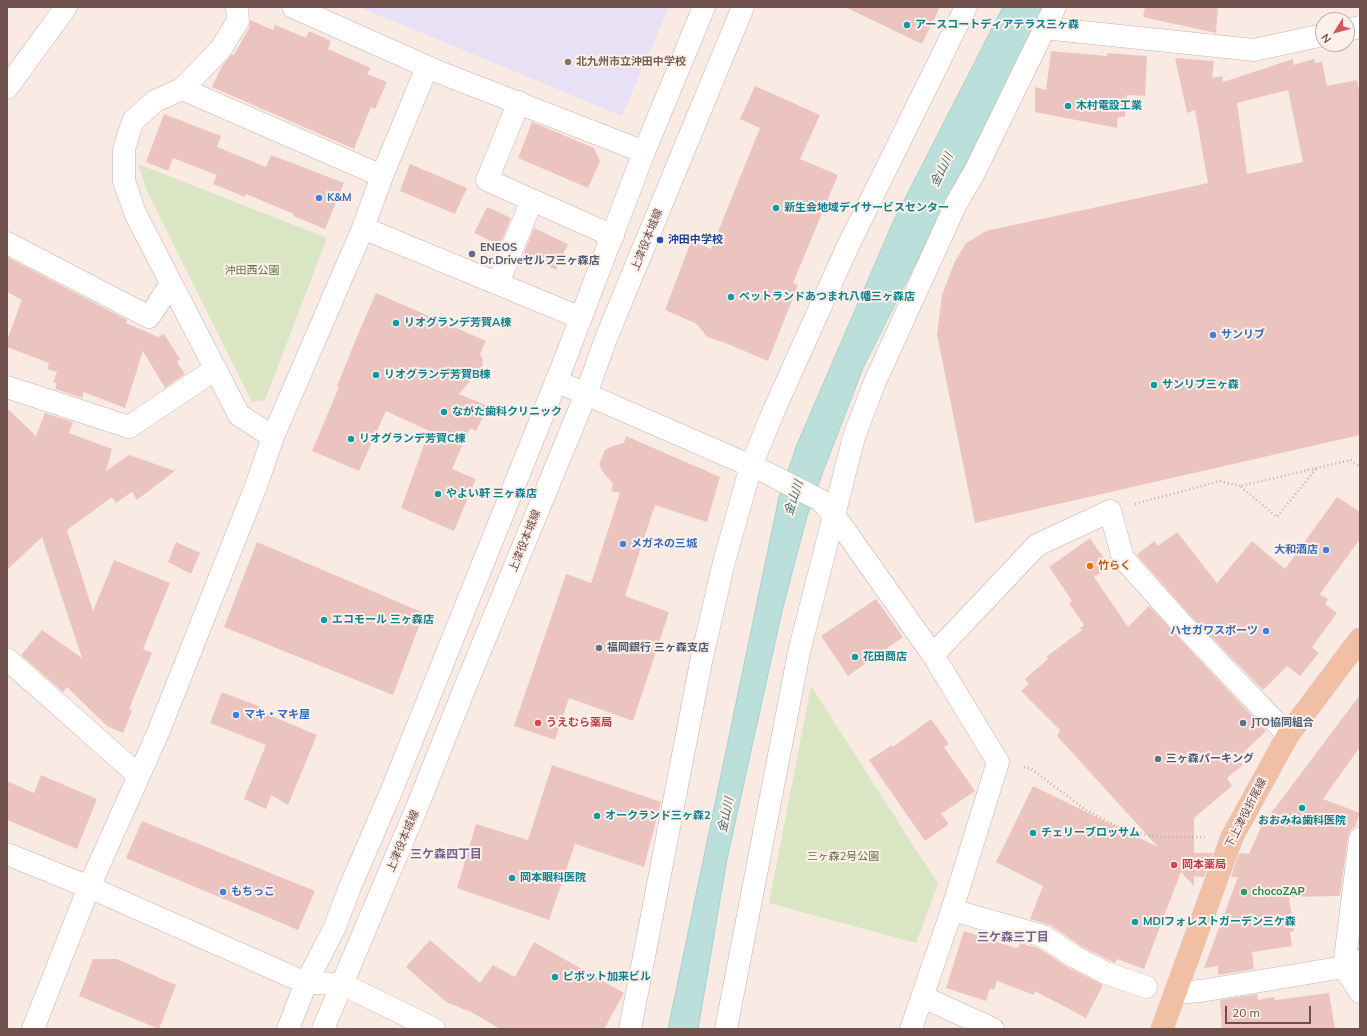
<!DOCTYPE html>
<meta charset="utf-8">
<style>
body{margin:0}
#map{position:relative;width:1367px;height:1036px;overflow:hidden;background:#f9ebe4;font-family:Mulish,sans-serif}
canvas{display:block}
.frame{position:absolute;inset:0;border:8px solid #6f504d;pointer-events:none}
.north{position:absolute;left:1315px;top:12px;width:40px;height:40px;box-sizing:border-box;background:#fdf0ea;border:1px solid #c4b0ab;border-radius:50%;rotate:234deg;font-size:11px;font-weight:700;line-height:16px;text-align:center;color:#6f504d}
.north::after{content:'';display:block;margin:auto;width:14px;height:18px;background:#d6565d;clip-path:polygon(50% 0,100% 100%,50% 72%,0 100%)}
.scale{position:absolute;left:1225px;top:1006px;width:86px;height:18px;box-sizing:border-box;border:2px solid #6f504d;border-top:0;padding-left:5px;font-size:12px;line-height:14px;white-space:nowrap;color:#6f504d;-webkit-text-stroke:3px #fdf0ea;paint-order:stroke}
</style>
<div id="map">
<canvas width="1367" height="1036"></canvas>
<div class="frame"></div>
<div class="north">N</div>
<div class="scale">20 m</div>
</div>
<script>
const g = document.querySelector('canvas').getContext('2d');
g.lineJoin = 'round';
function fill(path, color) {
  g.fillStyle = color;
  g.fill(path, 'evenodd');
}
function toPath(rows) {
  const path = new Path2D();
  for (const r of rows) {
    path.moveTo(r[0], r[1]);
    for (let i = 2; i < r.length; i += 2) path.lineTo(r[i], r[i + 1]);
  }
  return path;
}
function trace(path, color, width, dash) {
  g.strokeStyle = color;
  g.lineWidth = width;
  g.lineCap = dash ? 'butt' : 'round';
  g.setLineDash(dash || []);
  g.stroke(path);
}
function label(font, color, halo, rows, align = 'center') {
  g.font = font + ' Mulish,"Noto Sans JP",sans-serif';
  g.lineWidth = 4;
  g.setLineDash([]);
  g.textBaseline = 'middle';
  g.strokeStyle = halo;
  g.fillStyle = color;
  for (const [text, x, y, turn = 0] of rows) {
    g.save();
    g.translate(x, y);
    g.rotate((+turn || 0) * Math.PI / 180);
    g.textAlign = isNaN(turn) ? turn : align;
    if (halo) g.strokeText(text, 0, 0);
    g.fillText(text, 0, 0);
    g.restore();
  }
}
const education = toPath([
 [359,7,669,7,622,116]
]);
const green = toPath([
 [138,164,327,238,265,400,252,402,146,189],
 [811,686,938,884,916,943,769,903]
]);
const water = toPath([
 [1003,7,1044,7,863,368,824,469,807,516,782,611,727,859,698,1029,668,1029,779,497,796,447,893,222,1003,7]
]);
const building = toPath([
 [845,7,940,7,922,44],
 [1145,7,1218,7,1216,33,1143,17],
 [250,20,273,30,275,25,306,38,309,31,331,41,328,49,371,68,367,74,387,82,375,109,371,107,354,149,212,87,222,66,232,54,234,55,249,28],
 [1051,51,1107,56,1107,53,1147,56,1145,96,1127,95,1125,117,1118,117,1117,128,1035,112,1035,87,1046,90],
 [1175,58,1214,61,1212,78,1222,76,1223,82,1293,59,1293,65,1314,59,1315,63,1322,62,1327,86,1357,80,1360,94,1360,435,975,523,937,335,942,295,955,261,966,243,986,231,1208,183,1195,110,1187,113],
 [1288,90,1303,162,1247,174,1237,103],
 [755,86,820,115,800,159,838,175,793,283,798,285,768,361,723,342,707,337,697,324,665,310,691,241,711,249,760,128,740,119],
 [164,114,221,136,217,147,266,167,271,155,344,183,325,229,293,216,294,214,246,194,245,197,213,184,217,175,173,158,168,171,146,162],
 [532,122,594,148,600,161,588,188,518,158],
 [410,164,467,188,455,214,400,191],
 [487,207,511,218,500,245,474,233],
 [534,228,568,244,556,270,523,255],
 [7,257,127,320,126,323,158,337,164,334,180,359,177,362,185,374,165,388,143,351,125,408,84,392,82,398,55,389,57,383,53,382,57,372,47,369,49,363,7,347,7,340,22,300,7,292],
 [376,293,486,341,480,354,483,360,482,367,459,394,488,406,476,431,470,428,452,469,476,479,454,531,401,508,429,431,386,411,359,471,312,451,339,387,337,386,358,334],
 [7,408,36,436,45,413,73,422,69,433,112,449,106,471,129,455,175,471,137,500,132,492,116,503,112,497,67,530,93,611,114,560,170,583,143,649,152,653,129,709,132,711,123,733,107,726,67,687,63,692,21,655,42,630,82,658,42,537,7,570],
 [626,436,720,477,707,522,655,505,625,596,669,612,633,721,569,698,555,740,514,726,566,574,591,583,620,493,611,491,613,484,602,471,599,464,605,450,612,446,624,443],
 [1337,497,1360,512,1360,539,1320,594,1328,599,1325,604,1337,613,1312,647,1319,653,1300,676,1287,666,1263,690,1190,615,1137,555,1154,541,1158,546,1177,532,1217,583,1252,541,1285,569],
 [1090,538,1109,566,1094,577,1128,627,1149,606,1266,731,1237,759,1243,765,1227,778,1232,786,1194,818,1194,853,1213,853,1204,877,1194,876,1194,886,1181,872,1144,969,1117,959,1115,963,1081,946,1050,925,1030,919,1043,886,996,862,1033,786,1158,847,1057,736,1060,730,1021,691,1029,684,1025,679,1048,659,1046,657,1082,630,1080,628,1084,625,1069,603,1072,601,1049,567],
 [176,542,200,553,191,574,168,562],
 [257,542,424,613,393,695,224,627],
 [876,599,903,637,848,676,821,636],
 [222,692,263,708,262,712,317,735,288,805,271,795,266,809,244,799,266,745,210,723],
 [1360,695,1360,747,1323,799,1360,813,1355,827,1350,831,1348,837,1340,896,1289,897,1294,931,1290,932,1292,946,1252,952,1254,969,1218,975,1218,966,1204,968,1238,877,1231,877,1239,853,1249,854,1262,825],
 [931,719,949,744,944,747,975,791,941,814,949,824,925,841,869,760,892,745,893,747],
 [552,765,661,802,644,867,575,844,549,920,457,888,476,824,528,840],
 [41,775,97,799,77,849,7,820,7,781,34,793],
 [142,821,315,891,298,930,126,858],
 [964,931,1016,948,1019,947,1020,943,1038,948,1069,968,1103,985,1086,1018,1035,991,1034,995,997,981,994,990,990,988,986,1001,946,988],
 [430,940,480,983,493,965,515,977,534,942,624,993,604,1029,500,1029,473,1013,446,1002,406,967],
 [93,959,117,959,176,985,159,1029,79,996],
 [1329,993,1335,1029,1222,1029,1220,1000,1257,994,1258,1000,1274,997,1275,1000]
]);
const path = toPath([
 [1316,469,1277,517,1240,486,1351,460,1360,467],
 [1135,504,1220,481,1240,486],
 [1024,767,1030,768,1086,810,1126,831,1160,837,1205,837]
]);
const minor = toPath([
 [237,7,238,21,220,50,182,89,155,101,133,121,124,149,124,181,135,213,239,415,273,437],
 [293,7,439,72,644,152],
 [1044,28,1254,50,1323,35],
 [1347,30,1360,27],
 [7,88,66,7],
 [182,89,382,176],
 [519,102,487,180,613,236],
 [363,228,581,318],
 [7,243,149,317,171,284],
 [498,283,532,200],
 [556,381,765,472,820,500,834,515,933,655,998,762,952,910,911,1029],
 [7,387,129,427,214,370],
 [933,655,1037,545,1110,511,1123,558,1181,623,1288,735],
 [7,659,138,775],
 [1360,839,1344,967,1360,992],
 [7,854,89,887,306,983,342,984,434,1029],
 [952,910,1043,936,1075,957,1106,973,1146,987],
 [1176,993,1201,991,1344,967,1360,961],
 [923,997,993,1029],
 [33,1029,89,887,158,733,256,486,273,437,363,228,382,176,427,67],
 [288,1029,306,983,334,929,350,887,391,792,564,362,644,152,704,7],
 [323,1029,417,807,470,675,586,394,607,336,743,7],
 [630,1029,702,657,724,562,751,466,774,410,847,248,966,7],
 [726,1029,799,652,854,437,874,384,955,206,975,171,1055,7]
]);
const major = toPath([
 [1162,1029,1232,837,1288,735,1360,639]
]);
const markers = [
 [907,25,4,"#0f9aa8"],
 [568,62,4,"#8d6e63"],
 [1068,106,4,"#0f9aa8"],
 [319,198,4,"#3f7fe0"],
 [776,208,4,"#0f9aa8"],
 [660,240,4,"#1a4fb4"],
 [472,254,4,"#5c6f8a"],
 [731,297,4,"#0f9aa8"],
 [396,323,4,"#0f9aa8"],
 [1213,335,4,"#3f7fe0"],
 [376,375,4,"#0f9aa8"],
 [1154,385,4,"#0f9aa8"],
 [444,412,4,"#0f9aa8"],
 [351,439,4,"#0f9aa8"],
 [438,494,4,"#0f9aa8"],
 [623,544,4,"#3f7fe0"],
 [1326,550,4,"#3f7fe0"],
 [1090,566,4,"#e8710a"],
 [324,620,4,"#0f9aa8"],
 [1266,631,4,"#3f7fe0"],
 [599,648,4,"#5c6f8a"],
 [855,657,4,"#0f9aa8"],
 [236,715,4,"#3f7fe0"],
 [538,723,4,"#e0444e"],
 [1243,723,4,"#5c6f8a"],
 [1158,759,4,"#5c6f8a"],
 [1302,808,4,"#0f9aa8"],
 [597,816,4,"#0f9aa8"],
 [1033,833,4,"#0f9aa8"],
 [1174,865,4,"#e0444e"],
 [512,878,4,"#0f9aa8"],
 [223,892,4,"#3f7fe0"],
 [1244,892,4,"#2e9e5b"],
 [1135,922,4,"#0f9aa8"],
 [555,977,4,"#0f9aa8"]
];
const cultureNames = [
 ["アースコートディアテラス三ヶ森",915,25],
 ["木村電設工業",1076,106],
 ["新生会地域デイサービスセンター",784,208],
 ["ペットランドあつまれ八幡三ヶ森店",739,297],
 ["リオグランデ芳賀A棟",404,323],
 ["リオグランデ芳賀B棟",384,375],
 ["サンリブ三ヶ森",1162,385],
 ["ながた歯科クリニック",452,412],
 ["リオグランデ芳賀C棟",359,439],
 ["やよい軒 三ヶ森店",446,494],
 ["エコモール 三ヶ森店",332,620],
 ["花田商店",863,657],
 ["オークランド三ヶ森2",605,816],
 ["おおみね歯科医院",1302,821,"center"],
 ["チェリーブロッサム",1041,833],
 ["岡本眼科医院",520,878],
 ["MDIフォレストガーデン三ケ森",1143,922],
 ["ピボット加来ビル",563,977]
];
const educationNames = [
 ["北九州市立沖田中学校",576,62]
];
const shopNames = [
 ["K&M",327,198],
 ["サンリブ",1221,335],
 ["メガネの三城",631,544],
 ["大和酒店",1318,550,"right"],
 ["ハセガワスポーツ",1258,631,"right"],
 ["マキ・マキ屋",244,715],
 ["もちっこ",231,892]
];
const streetNames = [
 ["上津役本城線",647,240,-68],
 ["上津役本城線",525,541,-68],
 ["下上津役折尾線",1246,813,-63],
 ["上津役本城線",403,841,-67]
];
const transitNames = [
 ["沖田中学校",668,240]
];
const serviceNames = [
 ["ENEOS",480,248],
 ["Dr.Driveセルフ三ヶ森店",480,261],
 ["福岡銀行 三ヶ森支店",607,648],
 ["JTO協同組合",1251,723],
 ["三ヶ森パーキング",1166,759]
];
const parkNames = [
 ["沖田西公園",252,271],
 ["三ヶ森2号公園",843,857]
];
const foodNames = [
 ["竹らく",1098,566]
];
const healthNames = [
 ["うえむら薬局",546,723],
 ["岡本薬局",1182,865]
];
const leisureNames = [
 ["chocoZAP",1252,892]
];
const waterNames = [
 ["金山川",942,170,-64],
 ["金山川",794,498,-72],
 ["金山川",726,815,-78]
];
const neighbourhoodNames = [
 ["三ケ森四丁目",446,854],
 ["三ケ森三丁目",1013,937]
];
fill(education, '#e8e1f5');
fill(green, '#dae5c4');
fill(water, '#bbe0dc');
trace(water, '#a2d1cb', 1);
fill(building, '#ecc4bf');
trace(minor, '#c9b1ac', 23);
trace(major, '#d4caca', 23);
trace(path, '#d0a8a2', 2.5, [1, 3]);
trace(minor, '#fff', 22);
trace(major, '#f1bfa3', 22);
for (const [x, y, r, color] of markers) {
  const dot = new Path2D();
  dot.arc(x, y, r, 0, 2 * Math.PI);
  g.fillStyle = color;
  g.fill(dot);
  trace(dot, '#fdf0ea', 1.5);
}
label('bold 11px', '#0d838f', '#fdf0ea', cultureNames, 'left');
label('bold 11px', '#785e54', '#fdf0ea', educationNames, 'left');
label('bold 11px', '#366cbe', '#fdf0ea', shopNames, 'left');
label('11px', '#6f504d', '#fdf0ea', streetNames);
label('bold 11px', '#164399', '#fdf0ea', transitNames, 'left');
label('bold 11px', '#4e5e75', '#fdf0ea', serviceNames, 'left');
label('11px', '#607346', '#fdf0ea', parkNames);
label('bold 11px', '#c56008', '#fdf0ea', foodNames, 'left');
label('bold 11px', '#be3a42', '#fdf0ea', healthNames, 'left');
label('bold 11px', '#27864d', '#fdf0ea', leisureNames, 'left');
label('italic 12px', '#42726d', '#fdf0ea', waterNames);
label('bold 12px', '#74658b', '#fdf0ea', neighbourhoodNames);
</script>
